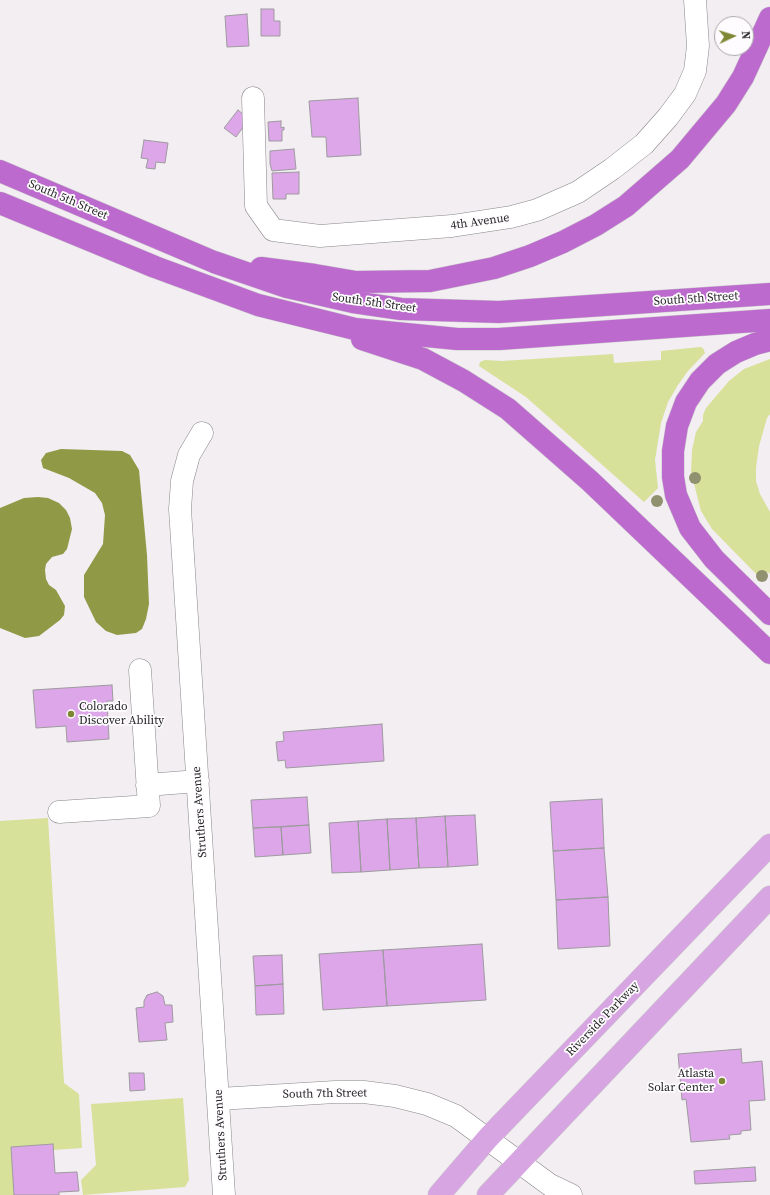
<!DOCTYPE html>
<style>
body{margin:0}
#map{position:relative;width:770px;height:1195px;overflow:hidden;background:#f2eef2;font-family:"Source Serif 4",serif}
canvas{display:block}
.north{position:absolute;left:714px;top:16px;width:40px;height:40px;box-sizing:border-box;background:#fefcff;border:1px solid #a8a6a9;border-radius:50%;rotate:86deg;font-size:11px;font-weight:700;line-height:16px;text-align:center;color:#272627}
.north::after{content:'';display:block;margin:auto;width:14px;height:18px;background:#7e8834;clip-path:polygon(50% 0,100% 100%,50% 72%,0 100%)}
</style>
<div id="map">
<canvas width="770" height="1195"></canvas>
<div class="north">N</div>
</div>
<script>
const g = document.querySelector('canvas').getContext('2d');
g.lineJoin = 'round';
function fill(path, color) {
  g.fillStyle = color;
  g.fill(path, 'evenodd');
}
function toPath(rows) {
  const path = new Path2D();
  for (const r of rows) {
    path.moveTo(r[0], r[1]);
    for (let i = 2; i < r.length; i += 2) path.lineTo(r[i], r[i + 1]);
  }
  return path;
}
function trace(path, color, width, dash) {
  g.strokeStyle = color;
  g.lineWidth = width;
  g.lineCap = dash ? 'butt' : 'round';
  g.setLineDash(dash || []);
  g.stroke(path);
}
function label(font, color, halo, rows, align = 'center') {
  g.font = font + ' "Source Serif 4",serif';
  g.lineWidth = 3.5;
  g.setLineDash([]);
  g.textBaseline = 'middle';
  g.strokeStyle = halo;
  g.fillStyle = color;
  for (const [text, x, y, turn = 0] of rows) {
    g.save();
    g.translate(x, y);
    g.rotate((+turn || 0) * Math.PI / 180);
    g.textAlign = isNaN(turn) ? turn : align;
    if (halo) g.strokeText(text, 0, 0);
    g.fillText(text, 0, 0);
    g.restore();
  }
}
const green = toPath([
 [700,347,703,348,705,353,687,372,678,385,668,402,661,423,655,460,658,488,644,502,526,397,479,366,480,362,485,360,502,361,613,354,614,363,661,360,661,351],
 [770,359,770,414,767,418,759,446,756,468,756,481,760,494,770,512,770,574,768,572,761,579,712,529,701,511,691,472,692,450,696,432,703,421,703,415,706,408,729,381,744,369],
 [48,818,64,1083,79,1094,82,1148,53,1150,53,1144,11,1147,14,1195,0,1195,0,821],
 [183,1098,189,1180,185,1187,83,1195,81,1180,96,1165,91,1104]
]);
const water = toPath([
 [61,449,122,451,130,455,139,470,147,555,149,604,146,619,142,629,136,633,117,635,106,631,96,622,84,597,84,575,103,544,105,515,102,503,95,493,69,478,43,468,41,460,46,453],
 [38,497,48,498,59,503,66,510,70,518,72,529,67,549,63,554,52,557,46,564,45,570,46,579,49,585,56,590,65,606,64,615,60,620,39,636,25,638,0,628,0,508,24,498]
]);
const building = toPath([
 [261,9,274,9,274,21,280,21,280,36,261,36,261,9],
 [247,14,249,46,227,47,225,16,247,14],
 [358,98,361,155,327,157,326,137,312,137,309,101,358,98],
 [238,110,249,119,236,137,224,128,238,110],
 [281,121,281,128,284,127,284,130,282,130,282,141,269,141,268,122,281,121],
 [144,140,168,143,165,163,156,162,155,169,146,168,148,159,141,158,144,140],
 [294,149,296,169,272,171,270,164,270,151,294,149],
 [299,172,299,194,286,194,286,199,273,199,272,173,299,172],
 [112,685,113,701,107,701,109,739,67,742,66,726,36,728,33,690,112,685],
 [382,724,384,761,286,768,285,760,278,761,276,742,284,741,283,732,382,724],
 [307,797,309,825,253,828,251,800,307,797],
 [602,799,604,848,553,851,550,802,602,799],
 [475,815,478,865,448,867,445,816,475,815],
 [445,816,448,867,419,868,416,818,445,816],
 [416,818,419,868,390,870,387,819,416,818],
 [387,819,390,870,361,872,358,821,387,819],
 [358,821,361,872,332,873,329,823,358,821],
 [309,825,311,853,283,855,281,827,309,825],
 [281,827,283,855,255,857,253,828,281,827],
 [604,848,608,897,556,900,553,851,604,848],
 [608,897,610,946,558,949,556,900,608,897],
 [482,944,486,1000,387,1006,383,950,482,944],
 [383,950,387,1006,323,1010,319,954,383,950],
 [282,955,283,984,255,986,253,956,282,955],
 [283,984,284,1014,256,1015,255,986,283,984],
 [157,992,163,996,165,1005,172,1005,173,1022,165,1023,167,1040,139,1042,136,1008,144,1007,144,1001,147,995,157,992],
 [741,1049,742,1063,762,1061,765,1100,749,1101,751,1130,741,1131,741,1134,729,1135,730,1139,691,1142,686,1099,682,1100,678,1054,741,1049],
 [129,1073,144,1073,145,1090,130,1091,129,1073],
 [53,1144,55,1173,77,1172,79,1191,59,1192,59,1195,14,1195,11,1147,53,1144],
 [755,1167,756,1181,695,1184,694,1171,755,1167]
]);
const minor = toPath([
 [253,98,256,206,273,230,320,236,452,226,511,217,537,210,578,192,612,169,644,144,668,117,685,94,695,71,698,46,695,0],
 [202,433,189,455,182,481,180,509,224,1195],
 [147,785,198,781],
 [59,812,149,806,140,670],
 [219,1099,335,1092,364,1092,395,1096,427,1104,456,1116,550,1185,571,1195]
]);
const major = toPath([
 [439,1195,488,1138,770,845],
 [488,1195,770,897]
]);
const highway = toPath([
 [0,171,214,262,287,287,353,302,401,309,499,312,770,294],
 [0,203,155,267,258,305,355,329,457,339,499,339,770,320],
 [261,268,315,275,356,282,430,281,494,268,530,256,563,242,596,225,626,206,680,159,726,104,743,77,770,18],
 [362,339,423,359,464,381,508,409,590,481,770,653],
 [770,340,755,344,736,352,717,364,700,381,686,402,677,426,673,451,673,477,676,495,690,528,714,559,770,614]
]);
const trees = [
 [695,478],
 [657,501],
 [762,576]
];
const markers = [
 [71,714,4,"#7e8834"],
 [722,1081,4,"#7e8834"]
];
const streetNames = [
 ["South 5th Street",68,200,23],
 ["4th Avenue",480,222,-8],
 ["South 5th Street",696,299,-4],
 ["South 5th Street",374,303,8],
 ["Struthers Avenue",200,812,-94],
 ["Riverside Parkway",603,1019,-46],
 ["South 7th Street",325,1094,-1],
 ["Struthers Avenue",221,1135,-93]
];
const poiNames = [
 ["Colorado",79,707],
 ["Discover Ability",79,721],
 ["Atlasta",714,1074,"right"],
 ["Solar Center",714,1088,"right"]
];
fill(green, '#d7e199');
fill(water, '#909a46');
fill(building, '#dda6e9');
trace(building, '#9d9a9e', 1);
trace(minor, '#898689', 23);
trace(major, '#cbcbcb', 23);
trace(highway, '#cbcbcb', 23);
trace(minor, '#fff', 22);
trace(major, '#d7a6e2', 22);
trace(highway, '#bd6acf', 22);
g.fillStyle = '#90926f';
for (const [x, y] of trees) {
  g.beginPath();
  g.arc(x, y, 6, 0, 2 * Math.PI);
  g.fill();
}
for (const [x, y, r, color] of markers) {
  const dot = new Path2D();
  dot.arc(x, y, r, 0, 2 * Math.PI);
  g.fillStyle = color;
  g.fill(dot);
  trace(dot, '#fefcff', 1.5);
}
label('12px', '#272627', '#fefcff', streetNames);
label('12px', '#272627', '#fefcff', poiNames, 'left');
</script>
